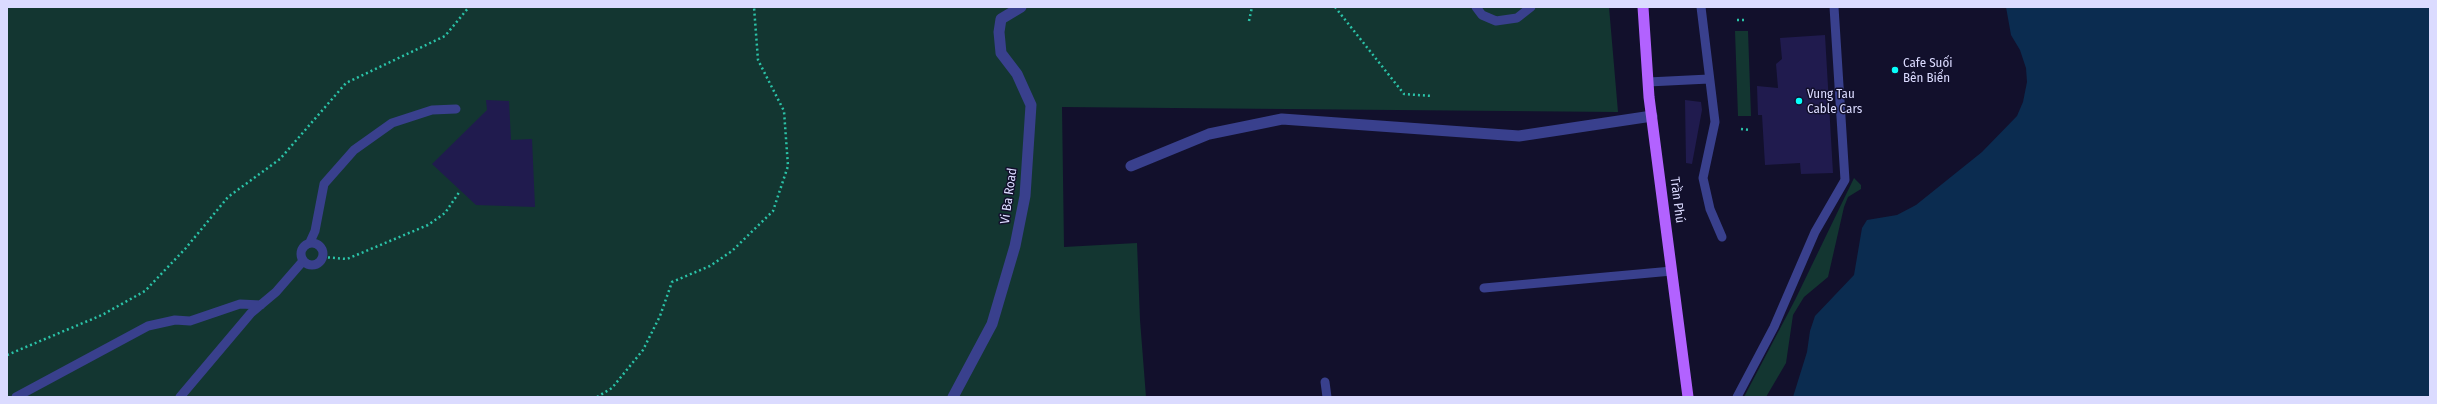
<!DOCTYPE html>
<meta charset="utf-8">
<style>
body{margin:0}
#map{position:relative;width:2437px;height:404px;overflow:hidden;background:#12102c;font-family:"Fira Sans Condensed",sans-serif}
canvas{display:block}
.frame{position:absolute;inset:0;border:8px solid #dbdbff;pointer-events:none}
</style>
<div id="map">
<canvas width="2437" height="404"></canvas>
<div class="frame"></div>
</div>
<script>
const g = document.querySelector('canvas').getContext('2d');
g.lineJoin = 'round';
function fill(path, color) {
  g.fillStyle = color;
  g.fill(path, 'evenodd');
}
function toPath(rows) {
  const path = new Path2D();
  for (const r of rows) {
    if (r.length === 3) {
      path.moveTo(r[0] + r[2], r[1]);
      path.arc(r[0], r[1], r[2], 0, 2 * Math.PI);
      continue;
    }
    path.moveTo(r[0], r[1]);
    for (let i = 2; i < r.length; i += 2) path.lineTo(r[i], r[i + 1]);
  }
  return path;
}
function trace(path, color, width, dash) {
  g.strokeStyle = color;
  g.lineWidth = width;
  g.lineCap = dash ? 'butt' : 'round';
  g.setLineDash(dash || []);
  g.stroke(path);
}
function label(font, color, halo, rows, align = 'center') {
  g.font = font + ' "Fira Sans Condensed",sans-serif';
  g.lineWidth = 3;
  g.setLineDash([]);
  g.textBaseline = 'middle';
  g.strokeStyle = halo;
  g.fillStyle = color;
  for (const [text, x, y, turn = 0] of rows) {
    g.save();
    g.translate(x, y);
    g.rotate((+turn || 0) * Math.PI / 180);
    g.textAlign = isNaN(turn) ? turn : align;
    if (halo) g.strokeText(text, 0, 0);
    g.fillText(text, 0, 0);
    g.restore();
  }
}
const green = toPath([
 [7,7,1609,7,1618,112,1062,107,1064,247,1137,243,1140,320,1146,397,7,397],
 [1735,31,1748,31,1751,116,1738,116],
 [1854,178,1861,185,1861,189,1848,197,1844,207,1828,277,1804,297,1793,315,1786,363,1766,397,1744,397,1795,300]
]);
const water = toPath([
 [2006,7,2430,7,2430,397,1793,397,1807,352,1810,331,1815,316,1854,275,1862,228,1867,220,1897,215,1916,205,1982,152,2017,116,2023,102,2027,82,2026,68,2020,50,2011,35]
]);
const building = toPath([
 [1825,35,1833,173,1801,174,1800,163,1765,165,1762,115,1758,115,1757,86,1778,88,1776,64,1782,59,1780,38],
 [486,100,509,101,511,140,532,139,535,207,476,205,432,164,487,110],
 [1685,100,1701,102,1702,110,1692,164,1686,163]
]);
const path = toPath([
 [1335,7,1404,94,1432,96],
 [1737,20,1747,20],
 [1249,21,1252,7],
 [1741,129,1750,130],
 [323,257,347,259,428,225,445,213,460,191],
 [7,355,102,315,145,291,185,249,228,197,280,159,346,83,445,36,469,7],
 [597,397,612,388,643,350,660,316,672,282,710,266,732,251,773,211,788,166,784,111,758,60,754,7]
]);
const service = toPath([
 [1476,7,1482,15,1496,21,1517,18,1531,7],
 [1701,7,1715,122,1703,178,1710,209,1722,237],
 [1648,82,1709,79],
 [310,242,315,231,324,184,354,150,392,123,432,110,456,109],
 [312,254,11],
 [1484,288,1672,271],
 [1325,382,1327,397],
 [16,397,148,326,175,320,190,321,240,304,261,305],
 [180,397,251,313,276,292,303,261],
 [1737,397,1774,327,1815,232,1845,180,1834,7]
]);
const minor = toPath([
 [1131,166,1209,134,1282,119,1519,136,1652,116],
 [953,397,992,324,1015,246,1025,196,1031,105,1017,74,1001,53,999,32,1001,19,1021,7]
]);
const primary = toPath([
 [1643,7,1649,97,1688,397]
]);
const markers = [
 [1895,70,4,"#07fffb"],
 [1799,101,4,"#07fffb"]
];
const poiNames = [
 ["Cafe Suối",1903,63],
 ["Bên Biển",1903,78],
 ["Vung Tau",1807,94],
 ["Cable Cars",1807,109]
];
const streetNames = [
 ["Vi Ba Road",1009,196,-82],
 ["Trần Phú",1677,200,83]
];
fill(green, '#133631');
fill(water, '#0b2c50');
fill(building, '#201b4e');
trace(path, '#2bc3a8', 2.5, [2, 3]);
trace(service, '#39408d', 9);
trace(minor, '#39408d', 11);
trace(primary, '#b262ff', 11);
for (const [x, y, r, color] of markers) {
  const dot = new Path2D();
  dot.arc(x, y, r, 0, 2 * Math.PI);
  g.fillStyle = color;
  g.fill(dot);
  trace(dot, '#12102c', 1.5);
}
label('13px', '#dbdbff', '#12102c', poiNames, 'left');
label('13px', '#dbdbff', '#12102c', streetNames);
</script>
